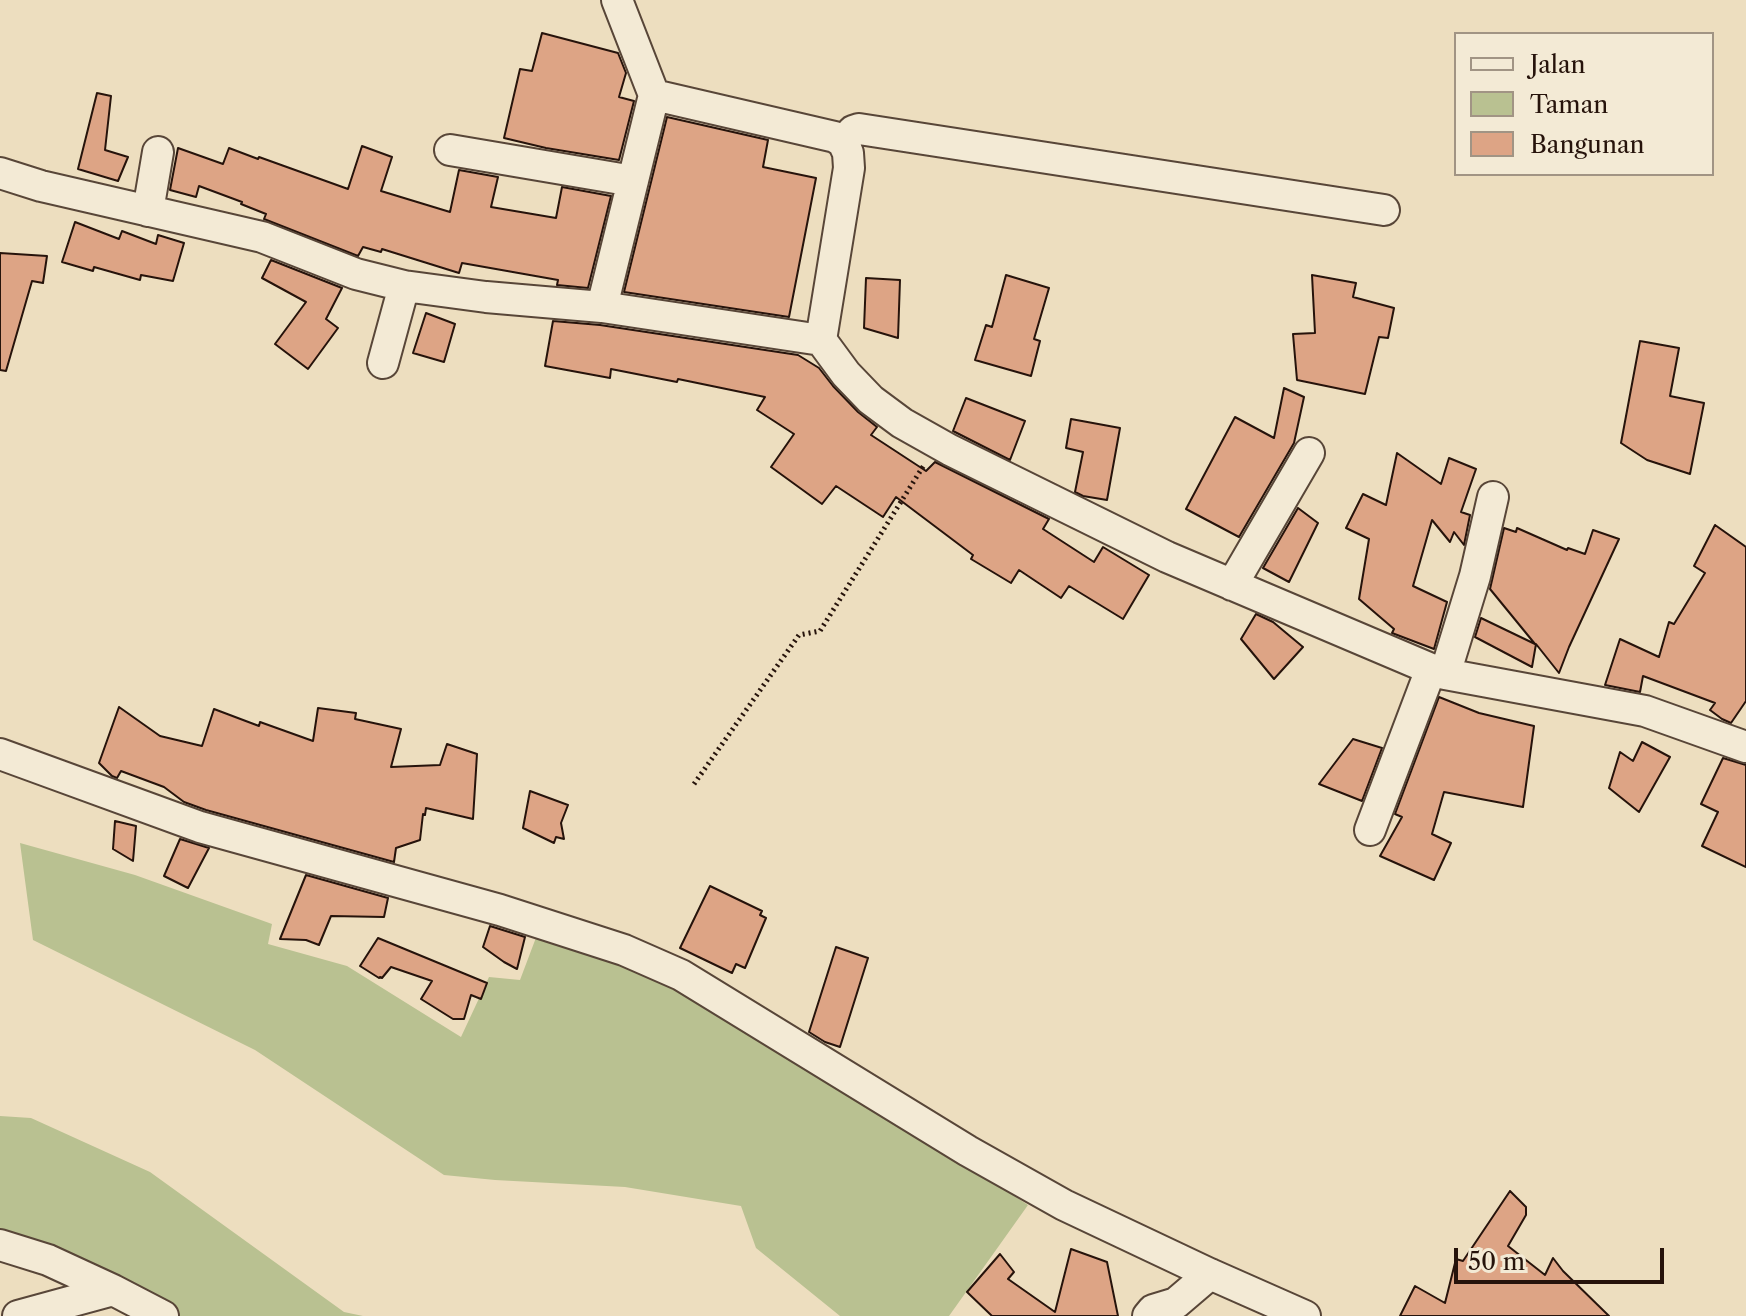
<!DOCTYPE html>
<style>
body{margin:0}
#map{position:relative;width:1746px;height:1316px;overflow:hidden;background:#eddebf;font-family:"Libre Caslon Text",serif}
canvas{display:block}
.legend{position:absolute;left:1454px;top:32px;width:260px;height:144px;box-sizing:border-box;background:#f3ead5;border:2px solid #a19484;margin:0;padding:10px 14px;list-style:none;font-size:24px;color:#26130b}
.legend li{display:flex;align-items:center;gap:16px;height:40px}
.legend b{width:40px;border:2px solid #a19484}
.scale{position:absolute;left:1454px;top:1248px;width:210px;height:36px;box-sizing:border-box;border:4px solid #26130b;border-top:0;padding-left:10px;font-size:24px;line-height:28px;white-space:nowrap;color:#26130b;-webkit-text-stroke:6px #f3ead5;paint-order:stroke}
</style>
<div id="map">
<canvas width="1746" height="1316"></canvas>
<ul class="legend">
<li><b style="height:10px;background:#f3ead5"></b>Jalan</li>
<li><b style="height:22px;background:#b9c191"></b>Taman</li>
<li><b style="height:22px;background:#dda485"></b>Bangunan</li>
</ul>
<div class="scale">50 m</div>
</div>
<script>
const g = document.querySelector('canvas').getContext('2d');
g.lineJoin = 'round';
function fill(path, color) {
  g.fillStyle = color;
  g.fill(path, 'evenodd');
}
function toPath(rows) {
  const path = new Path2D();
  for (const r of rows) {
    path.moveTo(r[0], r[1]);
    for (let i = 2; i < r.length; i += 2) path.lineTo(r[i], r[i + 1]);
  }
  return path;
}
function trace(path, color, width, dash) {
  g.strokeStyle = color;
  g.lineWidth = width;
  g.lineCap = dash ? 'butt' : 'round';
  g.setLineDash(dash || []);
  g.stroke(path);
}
const green = toPath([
 [20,843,135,875,272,924,268,944,347,966,461,1037,489,977,520,980,537,935,655,964,785,1046,1028,1205,949,1316,840,1316,756,1248,741,1206,625,1187,495,1180,444,1175,255,1050,33,940],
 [0,1116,31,1118,150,1172,344,1312,363,1316,145,1316,0,1245]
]);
const building = toPath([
 [542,33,618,53,626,73,619,97,634,101,619,160,546,148,504,138,520,69,532,71,542,33],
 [97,93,111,96,105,150,128,157,118,181,78,169,97,93],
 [667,117,768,140,763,167,816,178,789,317,624,292,667,117],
 [362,146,392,157,381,191,450,212,459,170,498,177,491,207,556,218,562,187,611,196,588,288,557,285,558,280,462,263,459,273,382,249,381,252,363,247,358,256,264,219,266,214,241,204,242,202,199,186,196,197,170,190,178,148,223,164,229,148,258,159,259,157,348,189,362,146],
 [75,222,119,239,122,231,156,244,158,235,184,243,173,281,141,275,140,280,94,267,93,271,62,262,75,222],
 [0,253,47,256,43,283,32,281,6,371,0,370,0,253],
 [271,260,342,288,326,319,338,328,308,369,275,344,306,302,262,278,271,260],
 [1006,275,1049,288,1034,339,1040,341,1031,376,975,360,986,325,992,327,1006,275],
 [1312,275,1356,283,1353,297,1394,308,1388,338,1379,337,1365,394,1297,380,1293,334,1315,333,1312,275],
 [866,278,900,280,898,338,864,328,866,278],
 [426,313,455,324,444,362,413,353,426,313],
 [553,321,600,325,798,355,819,368,833,386,858,412,877,427,871,435,926,471,935,462,1049,519,1043,529,1094,562,1103,547,1149,575,1123,619,1069,586,1061,598,1019,570,1011,583,971,559,973,555,896,497,883,517,836,486,822,504,771,467,794,434,757,410,765,397,678,379,677,382,611,369,610,378,545,366,553,321],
 [1640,341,1679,348,1670,396,1704,403,1690,474,1647,460,1621,443,1640,341],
 [1284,388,1304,397,1294,443,1239,537,1186,509,1235,417,1274,438,1284,388],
 [966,398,1025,421,1010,460,953,431,966,398],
 [1071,419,1120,428,1107,500,1083,496,1075,492,1083,452,1066,448,1071,419],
 [1397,453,1441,484,1449,458,1476,469,1461,512,1470,515,1464,545,1454,532,1450,542,1432,520,1413,586,1447,602,1434,649,1392,633,1394,629,1359,599,1369,539,1346,528,1363,494,1386,505,1397,453],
 [1298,508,1318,523,1289,582,1263,568,1298,508],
 [1715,525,1746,547,1746,701,1731,723,1722,719,1710,710,1715,703,1643,676,1640,692,1605,685,1620,639,1659,657,1669,622,1674,624,1705,573,1694,566,1715,525],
 [1504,528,1516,532,1517,528,1567,550,1568,548,1585,554,1593,530,1619,539,1569,647,1559,673,1536,644,1532,667,1475,637,1481,618,1535,644,1490,589,1504,528],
 [1256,614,1273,622,1303,647,1274,679,1241,639,1256,614],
 [1439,697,1479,713,1534,726,1523,807,1444,792,1432,834,1451,843,1434,880,1380,856,1402,817,1395,814,1439,697],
 [119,707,160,736,202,746,214,709,259,726,260,722,313,741,318,708,356,713,355,719,401,729,391,767,440,765,447,744,477,754,473,819,426,808,425,815,423,814,420,840,396,848,394,862,206,810,184,802,164,787,121,771,117,778,112,776,99,763,119,707],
 [1353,739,1382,748,1362,801,1319,784,1353,739],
 [1642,742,1670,757,1639,812,1609,788,1620,752,1633,761,1642,742],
 [1723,758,1746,765,1746,867,1702,846,1718,812,1701,804,1723,758],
 [530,791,568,805,561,823,564,839,556,837,554,843,523,828,530,791],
 [115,821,136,826,133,861,113,849,115,821],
 [180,839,209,848,188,888,164,876,180,839],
 [306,875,388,898,384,917,331,916,319,945,306,940,280,939,306,875],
 [710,886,762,911,760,915,766,918,745,968,736,964,732,973,680,948,710,886],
 [490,926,525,937,517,969,504,962,483,947,490,926],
 [378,938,487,983,481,999,471,995,464,1019,453,1019,421,999,432,981,391,967,382,978,380,977,379,978,360,966,378,938],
 [836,947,868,958,840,1047,825,1042,809,1032,836,947],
 [1510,1191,1526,1207,1526,1215,1508,1246,1545,1275,1553,1258,1563,1271,1609,1316,1400,1316,1415,1286,1445,1303,1456,1259,1463,1261,1510,1191],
 [1071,1249,1107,1262,1118,1316,992,1316,967,1292,1000,1254,1014,1272,1008,1279,1055,1312,1071,1249]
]);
const path = toPath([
 [694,784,799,635,820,631,924,465]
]);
const minor = toPath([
 [617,0,654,95,835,137,843,142,848,153,849,168,821,340],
 [843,142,853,131,859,129,1384,210],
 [450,150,633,181],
 [0,173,41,186,262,237,356,274,404,286,486,297,602,307,821,340,846,374,871,400,902,423,950,450,1167,557,1431,669,1445,674,1645,711,1746,747],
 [148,211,158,152],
 [602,307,654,95],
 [383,363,404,286],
 [1232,585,1309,453],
 [1445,674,1475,576,1493,497],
 [0,754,200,827,500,910,624,950,681,975,968,1151,1064,1205,1210,1274,1305,1316],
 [1370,830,1431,669],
 [0,1245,48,1260,113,1290,163,1316],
 [18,1316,113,1290],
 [1148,1316,1153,1310,1176,1303,1210,1274]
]);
fill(green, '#b9c191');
fill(building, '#dda485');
trace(building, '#26130b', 2);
trace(minor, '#584638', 34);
trace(path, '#26130b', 5, [2, 4]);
trace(minor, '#f3ead5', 30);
</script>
